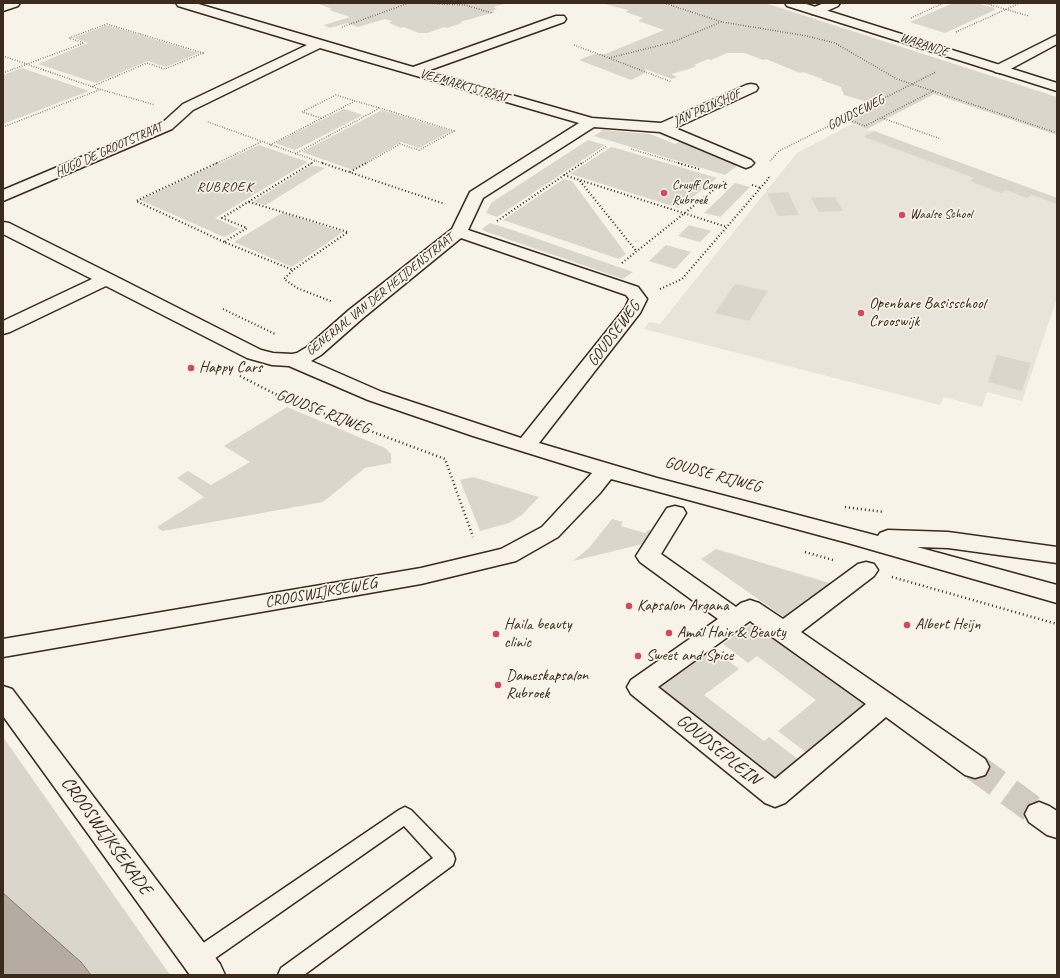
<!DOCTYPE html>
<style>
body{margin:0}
#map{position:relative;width:1060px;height:978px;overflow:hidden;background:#f7f3e8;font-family:Caveat,sans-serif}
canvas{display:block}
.frame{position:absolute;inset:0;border:4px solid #3b2a1e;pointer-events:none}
</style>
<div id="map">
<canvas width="1060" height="978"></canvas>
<div class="frame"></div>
</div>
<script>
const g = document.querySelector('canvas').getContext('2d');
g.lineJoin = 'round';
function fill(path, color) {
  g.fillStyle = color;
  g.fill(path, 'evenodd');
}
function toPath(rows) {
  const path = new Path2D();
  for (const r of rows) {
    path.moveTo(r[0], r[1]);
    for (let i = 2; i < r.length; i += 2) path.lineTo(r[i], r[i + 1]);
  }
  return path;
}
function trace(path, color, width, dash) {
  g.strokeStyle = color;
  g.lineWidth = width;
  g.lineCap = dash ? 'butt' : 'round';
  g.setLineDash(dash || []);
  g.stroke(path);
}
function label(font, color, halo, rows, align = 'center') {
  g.font = font + ' Caveat,sans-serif';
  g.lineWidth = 3.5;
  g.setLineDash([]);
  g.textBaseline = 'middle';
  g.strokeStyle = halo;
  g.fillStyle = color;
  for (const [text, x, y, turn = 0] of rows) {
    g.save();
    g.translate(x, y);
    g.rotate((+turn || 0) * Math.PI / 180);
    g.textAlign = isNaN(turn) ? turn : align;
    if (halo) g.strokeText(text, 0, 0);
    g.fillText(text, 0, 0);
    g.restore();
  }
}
const built = toPath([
 [852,124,1057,198,1057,298,1022,401,987,392,982,407,944,397,940,405,644,329,649,322,660,324,797,153]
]);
const green = toPath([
 [509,3,493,7,497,9,492,11,495,12,460,22,462,23,447,28,444,27,427,33,419,33,404,27,401,28,389,23,392,21,385,19,358,27,347,23,330,28,324,25,350,17,329,10,332,9,319,4],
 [601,3,765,3,1057,97,1057,135,934,94,867,129,847,121,878,105,844,95,841,87,821,80,823,79,803,72,800,73,766,59,763,60,745,53,727,53,711,60,708,59,694,65,697,66,689,69,671,74,677,77,672,79,645,69,645,73,631,80,579,60,594,54,605,54,664,30,638,21,643,18,626,12,628,10],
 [953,3,977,3,994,8,995,10,945,33,910,22],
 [107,25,199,53,166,67,148,61,96,83,38,64,88,43,74,38],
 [22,68,89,91,3,124,3,75],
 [344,109,363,115,295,150,275,143],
 [382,110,451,131,419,148,401,142,353,170,302,152],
 [603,130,650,134,675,144,680,142,737,166,725,175,594,136],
 [874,131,1057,198,1057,204,1032,195,1027,198,1006,190,1001,193,970,181,974,178,864,137],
 [588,140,605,145,497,217,486,213,491,203],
 [259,145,308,162,215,218,239,229,224,237,140,200],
 [611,147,619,149,717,178,679,208,570,174],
 [310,166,316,166,325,168,266,205,253,202],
 [564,179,572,181,626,254,619,259,503,220],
 [735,183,750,187,720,217,704,213],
 [788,192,799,215,778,216,767,193],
 [835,197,843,211,819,212,811,198],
 [282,213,343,232,292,267,234,242],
 [490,223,512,230,633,272,623,279,484,231,482,229],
 [689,225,711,231,700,242,678,236],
 [666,245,691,252,675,269,649,261],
 [735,284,768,291,749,321,715,313],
 [997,355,1031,363,1022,391,988,382],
 [287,407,385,448,391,454,391,463,365,468,323,502,162,531,157,527,204,497,177,478,188,471,211,485,250,462,224,446],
 [473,477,539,497,522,515,509,523,480,531,460,480],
 [612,519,623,522,621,526,645,533,648,530,656,532,651,542,573,561,589,548],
 [716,549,836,585,788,620,701,559],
 [754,622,868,702,807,753,778,731,816,700,757,656,748,663,723,644],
 [713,649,739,669,704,695,764,741,769,737,799,760,770,784,654,691],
 [3,737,170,975,91,975,81,962,3,893]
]);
const water = toPath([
 [3,893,81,962,91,975,3,975,3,893]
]);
const streetTunnel = toPath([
 [975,767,1039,814]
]);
const pathFar2 = toPath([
 [422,3,465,5,492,13],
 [664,3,722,22,807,36,835,43,897,79,933,91,865,126,845,118],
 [984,3,1029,16],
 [911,18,943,3],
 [342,27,409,3],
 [956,32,1020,3],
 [574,45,609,58,673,42,721,22],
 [3,56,99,89,155,105],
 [609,58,672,82],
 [3,73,84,43,69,38,107,24,203,53,165,69,147,63,91,87],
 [933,91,1057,133],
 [321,118,302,112,336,95,355,101],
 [882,118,941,139],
 [208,122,325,164],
 [3,127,99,90],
 [270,145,355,101,380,108,295,154],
 [631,149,682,164],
 [770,161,779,151,936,72],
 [215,164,261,142],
 [310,164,315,161],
 [365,164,400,144,419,150,454,131,380,108],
 [581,164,607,146]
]);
const pathFar1 = toPath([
 [217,163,136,201,224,242],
 [312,163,222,218,247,228,224,242,293,270,284,279,297,288,333,302],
 [322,163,445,204],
 [678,163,699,169],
 [350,172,366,163],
 [564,175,727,227],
 [580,181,637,252],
 [752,185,761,188],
 [249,202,348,232,293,270],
 [497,221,582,163],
 [622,263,726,180],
 [660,289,682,279,769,178,767,175],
 [223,309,275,334]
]);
const path = toPath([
 [240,376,285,399,445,459,473,537],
 [845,507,884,512],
 [805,552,833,560],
 [892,577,1057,624]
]);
const lane = toPath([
 [405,807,411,810,453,853,455,859,453,865,304,975,278,975,281,968,433,858,404,826,204,966,197,968,190,966,187,959,190,952,399,810,405,807]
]);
const street = toPath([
 [3,3,20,3,18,6,3,11,3,3],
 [176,3,195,3,413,67,556,16,564,16,566,19,564,22,427,71,592,118,661,123,746,85,751,84,756,85,758,88,756,91,675,128,751,160,754,163,751,166,746,168,741,166,660,132,594,127,483,198,468,230,638,287,647,299,640,313,539,443,657,478,878,536,880,533,888,530,948,532,1057,547,1057,563,948,548,917,547,1057,585,1057,603,848,543,611,479,600,493,558,537,516,561,421,584,3,657,3,639,421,568,501,549,542,527,592,473,473,436,368,400,289,366,272,365,247,358,106,286,10,332,3,334,3,321,92,279,3,234,3,222,9,223,113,275,261,350,273,353,292,354,297,353,307,347,349,310,452,229,470,192,579,123,320,48,193,110,172,129,3,201,3,190,162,123,183,104,307,45,178,6,176,3],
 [461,238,626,295,629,299,625,308,521,438,382,392,311,361,321,355,363,318,461,238],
 [824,3,840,3,838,6,820,14,812,14,810,11,812,8,824,3],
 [1057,35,1057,44,1005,72,1000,73,995,72,993,69,995,66,1057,35],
 [675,506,683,508,686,513,661,554,736,607,741,603,750,600,759,603,783,619,858,564,866,562,874,564,878,570,874,576,801,632,985,759,989,767,985,775,975,778,965,775,886,717,785,803,775,807,765,803,631,694,627,687,631,680,718,619,640,562,636,556,667,508,675,506],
 [750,621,866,704,775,779,658,687,750,621],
 [3,686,12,689,220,964,225,975,190,975,3,716,3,686],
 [1039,802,1049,806,1057,811,1057,838,1047,835,1029,822,1025,814,1029,806,1039,802]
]);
const secondary = toPath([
 [785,3,803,3,1057,83,1057,91,787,6,785,3]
]);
const markers = [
 [664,193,4,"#d1495b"],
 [902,215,4,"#d1495b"],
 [861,313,4,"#d1495b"],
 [191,368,4,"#d1495b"],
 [629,606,4,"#d1495b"],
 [907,625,4,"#d1495b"],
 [669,633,4,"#d1495b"],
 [496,634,4,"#d1495b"],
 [638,656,4,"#d1495b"],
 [498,685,4,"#d1495b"]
];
const farStreetnames = [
 ["WARANDE",924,45,18],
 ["VEEMARKTSTRAAT",464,86,16],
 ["JAN PRINSHOF",707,108,-24],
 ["GOUDSEWEG",856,113,-27],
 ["HUGO DE GROOTSTRAAT",109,150,-24],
 ["GENERAAL VAN DER HEIJDENSTRAAT",380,295,-39]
];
const farPoinames = [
 ["Cruyff Court",672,186],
 ["Rubroek",672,201],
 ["Waalse School",910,215]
];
const farNeighbourhoodnames = [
 ["RUBROEK",225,187]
];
const poiNames = [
 ["Openbare Basisschool",869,304],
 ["Crooswijk",869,322],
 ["Happy Cars",199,368],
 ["Kapsalon Argana",637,606],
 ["Haila beauty",504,625],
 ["clinic",504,643],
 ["Albert Heijn",915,625],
 ["Amal Hair & Beauty",677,633],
 ["Sweet and Spice",646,656],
 ["Dameskapsalon",506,676],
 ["Rubroek",506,694]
];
const streetNames = [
 ["GOUDSEWEG",614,334,-53],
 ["GOUDSE RIJWEG",323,412,21],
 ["GOUDSE RIJWEG",713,475,15],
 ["CROOSWIJKSEWEG",321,593,-10]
];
const nearStreetnames = [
 ["GOUDSEPLEIN",718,750,39],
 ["CROOSWIJKSEKADE",106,836,54]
];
fill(built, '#e9e4d9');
fill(green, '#dbd6cb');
fill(water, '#b4aca0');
trace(water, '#84786c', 1);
trace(streetTunnel, '#d1cbc0', 28, [28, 14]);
trace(lane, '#3b2a1e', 3);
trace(street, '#3b2a1e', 3);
trace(secondary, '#3b2a1e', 3);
trace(pathFar2, '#3b2a1e', 1.5, [0.5, 2]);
trace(pathFar1, '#3b2a1e', 2, [1, 2.5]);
trace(path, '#3b2a1e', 2.5, [1, 3]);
fill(lane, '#f7f3e8');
fill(street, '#f7f3e8');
fill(secondary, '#f7f3e8');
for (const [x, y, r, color] of markers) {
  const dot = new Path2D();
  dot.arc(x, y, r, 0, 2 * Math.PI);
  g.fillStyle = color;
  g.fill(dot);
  trace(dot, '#f7f3e8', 1.5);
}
label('13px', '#3b2a1e', '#f7f3e8', farStreetnames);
label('13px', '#3b2a1e', '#f7f3e8', farPoinames, 'left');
g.letterSpacing = '1px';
label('14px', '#3b2a1e', '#f7f3e8', farNeighbourhoodnames);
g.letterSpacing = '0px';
label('16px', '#3b2a1e', '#f7f3e8', poiNames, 'left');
label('16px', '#3b2a1e', '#f7f3e8', streetNames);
label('19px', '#3b2a1e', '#f7f3e8', nearStreetnames);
</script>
